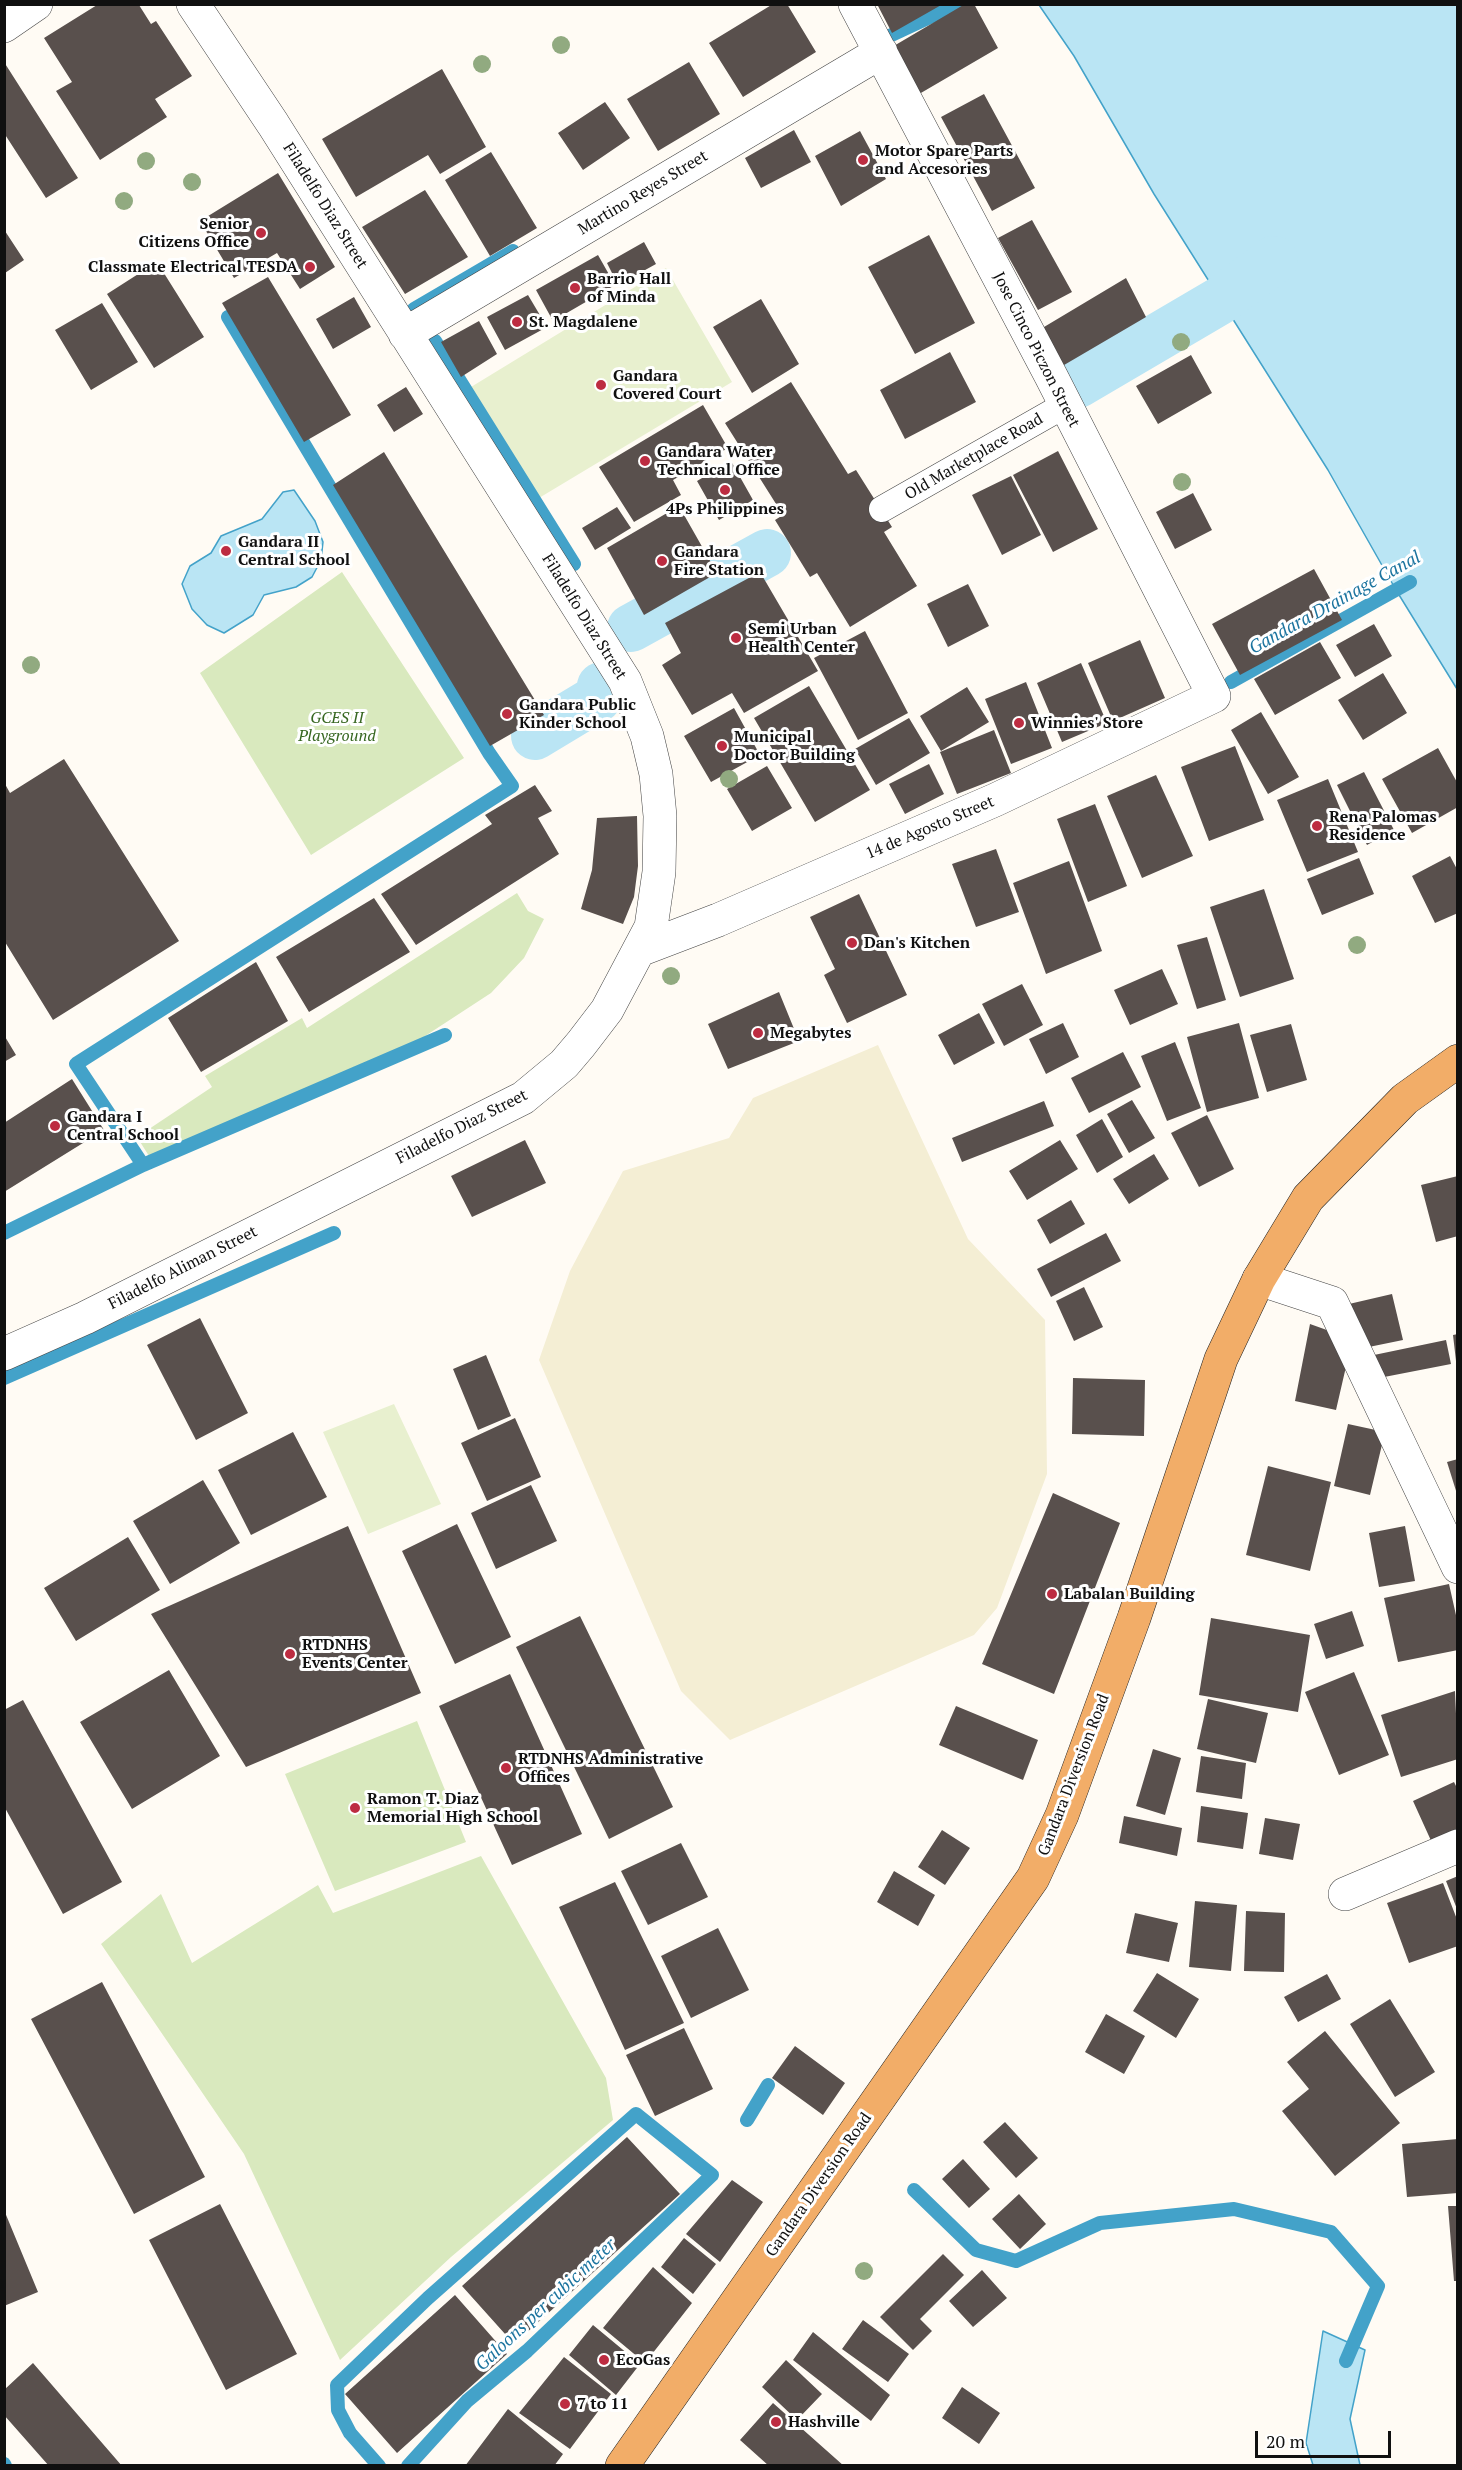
<!DOCTYPE html>
<style>
body{margin:0}
#map{position:relative;width:1462px;height:2470px;overflow:hidden;background:#fffbf4;font-family:"PT Serif",serif}
canvas{display:block}
.frame{position:absolute;inset:0;border:6px solid #101010;pointer-events:none}
.scale{position:absolute;left:1255px;top:2431px;width:136px;height:27px;box-sizing:border-box;border:3px solid #101010;border-top:0;padding-left:8px;font-size:18px;line-height:21px;white-space:nowrap;color:#101010;-webkit-text-stroke:4px #fff;paint-order:stroke}
</style>
<div id="map">
<canvas width="1462" height="2470"></canvas>
<div class="frame"></div>
<div class="scale">20 m</div>
</div>
<script>
const g = document.querySelector('canvas').getContext('2d');
g.lineJoin = 'round';
function fill(path, color) {
  g.fillStyle = color;
  g.fill(path, 'evenodd');
}
function toPath(rows) {
  const path = new Path2D();
  for (const r of rows) {
    path.moveTo(r[0], r[1]);
    for (let i = 2; i < r.length; i += 2) path.lineTo(r[i], r[i + 1]);
  }
  return path;
}
function trace(path, color, width, dash) {
  g.strokeStyle = color;
  g.lineWidth = width;
  g.lineCap = dash ? 'butt' : 'round';
  g.setLineDash(dash || []);
  g.stroke(path);
}
function label(font, color, halo, rows, align = 'center') {
  g.font = font + ' "PT Serif",serif';
  g.lineWidth = 6;
  g.setLineDash([]);
  g.textBaseline = 'middle';
  g.strokeStyle = halo;
  g.fillStyle = color;
  for (const [text, x, y, turn = 0] of rows) {
    g.save();
    g.translate(x, y);
    g.rotate((+turn || 0) * Math.PI / 180);
    g.textAlign = isNaN(turn) ? turn : align;
    if (halo) g.strokeText(text, 0, 0);
    g.fillText(text, 0, 0);
    g.restore();
  }
}
const farmland = toPath([
 [878,1045,968,1239,1045,1320,1047,1474,997,1608,974,1635,730,1740,681,1691,539,1360,570,1271,623,1171,729,1138,753,1098]
]);
const green = toPath([
 [342,572,464,758,311,855,200,673],
 [517,893,528,911,544,919,524,958,491,993,419,1040,149,1156,137,1137,212,1087,205,1076,302,1018,307,1028],
 [417,1721,466,1842,335,1891,285,1774],
 [481,1856,606,2078,613,2120,451,2257,340,2360,244,2154,101,1944,161,1894,192,1963,318,1885,333,1913]
]);
const pitch = toPath([
 [666,268,732,382,539,498,471,387],
 [394,1404,441,1504,368,1534,323,1432]
]);
const water = toPath([
 [1039,5,1457,5,1457,689,1396,590,1328,470,1154,194,1074,56,1039,5],
 [294,490,315,521,323,542,321,560,312,577,296,587,264,595,253,615,224,633,207,625,192,609,182,584,190,566,211,553,221,536,262,519,283,492,294,490],
 [1323,2331,1365,2350,1350,2419,1360,2465,1313,2465,1306,2443,1323,2331]
]);
const stream = toPath([
 [883,39,958,4],
 [414,309,513,251],
 [435,341,574,564],
 [1231,682,1410,582],
 [143,1165,76,1064,512,786,489,753,228,317],
 [4,1233,143,1165,445,1035],
 [4,1378,334,1233],
 [747,2120,768,2085],
 [914,2190,976,2250,1016,2261,1100,2223,1234,2209,1331,2232,1378,2286,1346,2361],
 [4,2464,5,2466],
 [379,2466,350,2433,338,2410,337,2385,428,2298,636,2114,712,2175,527,2351,467,2401,408,2466]
]);
const canal = toPath([
 [1078,384,1221,300,1274,260],
 [631,628,767,553],
 [535,736,598,698,601,686]
]);
const building = toPath([
 [773,4,787,4,816,52,743,97,709,43],
 [877,4,943,4,892,33],
 [965,4,974,4,998,48,914,97,887,50],
 [97,5,139,5,151,24,156,21,192,76,155,99,167,117,100,160,56,91,72,82,44,38],
 [4,62,78,178,46,198,4,133],
 [689,62,720,114,658,151,627,99],
 [442,69,486,147,440,174,428,155,356,197,322,139],
 [984,94,1035,188,992,211,941,117],
 [605,102,630,138,583,170,558,133],
 [794,130,811,162,761,188,745,158],
 [860,131,886,179,841,206,815,156],
 [491,152,537,228,490,256,445,180],
 [278,173,335,267,300,289,277,253,234,278,200,221],
 [425,190,468,257,405,294,362,227],
 [1032,220,1072,292,1038,310,998,238],
 [5,231,24,260,5,273],
 [929,235,975,323,915,354,868,267],
 [644,242,656,264,618,285,607,263],
 [598,255,615,285,553,321,536,290],
 [157,262,204,337,154,368,107,294],
 [268,277,351,415,304,442,222,303],
 [1126,278,1146,317,1059,368,1039,330],
 [528,295,547,327,505,350,487,317],
 [354,297,371,327,333,349,316,319],
 [761,299,799,364,752,393,713,327],
 [102,303,138,362,91,390,55,330],
 [479,321,497,354,461,377,441,342],
 [950,352,976,402,905,439,880,390],
 [1191,355,1212,393,1158,424,1136,386],
 [791,382,848,474,856,470,892,527,884,532,917,586,850,627,817,573,810,577,775,520,783,515,725,423],
 [406,387,423,414,394,432,377,405],
 [703,405,728,448,673,480,681,495,634,522,599,467],
 [1058,451,1098,529,1053,552,1013,475],
 [384,452,544,715,490,746,333,485],
 [731,461,753,500,719,520,697,481],
 [1011,476,1041,535,1002,555,972,495],
 [1193,493,1212,530,1175,549,1156,512],
 [679,506,717,573,644,615,607,548],
 [617,507,631,528,595,550,582,528],
 [1314,569,1342,620,1240,675,1212,624],
 [760,572,818,671,744,713,732,693,692,715,662,665,681,653,665,623],
 [968,584,989,626,948,647,927,604],
 [1374,624,1392,656,1355,677,1336,645],
 [865,631,908,713,858,740,814,658],
 [1140,640,1165,698,1113,721,1088,663],
 [1320,642,1341,678,1275,715,1254,679],
 [1081,663,1107,723,1062,742,1037,683],
 [1383,673,1407,713,1363,740,1338,700],
 [1026,682,1052,748,1011,764,985,699],
 [809,686,870,790,815,822,754,718],
 [967,687,989,722,941,751,920,716],
 [734,708,760,755,711,782,684,736],
 [1261,712,1299,777,1268,794,1231,730],
 [909,718,930,753,876,785,855,749],
 [994,730,1011,773,957,794,940,752],
 [1235,746,1264,820,1209,841,1181,767],
 [1438,748,1458,784,1458,807,1412,833,1382,779],
 [64,759,179,941,53,1020,5,942,5,784,10,793],
 [929,764,944,794,905,814,889,784],
 [767,766,792,808,752,831,727,789],
 [1364,772,1394,830,1367,845,1337,785],
 [1156,775,1193,856,1142,878,1107,796],
 [1328,779,1358,852,1307,872,1277,800],
 [535,785,552,811,538,818,559,854,416,945,381,894,492,824,485,815],
 [1095,804,1127,886,1088,902,1057,819],
 [637,816,638,866,634,897,623,924,581,909,592,870,597,818],
 [996,849,1019,912,976,927,952,864],
 [1450,856,1458,871,1458,913,1435,923,1412,876],
 [1359,858,1374,894,1322,915,1307,879],
 [1069,861,1102,951,1046,974,1013,883],
 [1264,889,1294,979,1240,997,1210,907],
 [859,894,907,995,847,1023,824,975,835,969,810,917],
 [374,898,410,952,309,1012,276,957],
 [1207,937,1226,1000,1197,1009,1177,945],
 [256,962,288,1021,201,1072,168,1018],
 [1162,969,1178,1004,1130,1025,1114,990],
 [1022,984,1043,1025,1004,1046,982,1004],
 [779,992,799,1041,728,1069,708,1024],
 [979,1013,995,1043,954,1065,938,1035],
 [1063,1023,1079,1057,1046,1074,1029,1039],
 [1239,1023,1259,1098,1207,1112,1187,1037],
 [1291,1024,1307,1080,1267,1092,1250,1035],
 [4,1035,16,1055,4,1062],
 [1175,1042,1201,1108,1167,1121,1141,1056],
 [1123,1052,1141,1087,1089,1113,1071,1078],
 [72,1079,104,1130,4,1192,4,1123],
 [1132,1100,1155,1138,1129,1153,1107,1114],
 [1044,1101,1054,1126,962,1162,952,1138],
 [1207,1115,1234,1169,1199,1187,1171,1133],
 [1102,1119,1123,1157,1097,1173,1076,1135],
 [525,1140,546,1183,472,1217,451,1176],
 [1060,1140,1078,1169,1027,1200,1009,1171],
 [1154,1154,1169,1179,1129,1204,1113,1179],
 [1458,1176,1458,1236,1436,1242,1421,1185],
 [1071,1200,1085,1224,1050,1244,1037,1220],
 [1106,1233,1121,1261,1051,1297,1037,1269],
 [1084,1287,1103,1327,1074,1341,1056,1301],
 [1392,1294,1403,1340,1359,1349,1349,1304],
 [200,1318,248,1413,196,1440,147,1345],
 [1310,1324,1338,1334,1348,1358,1336,1410,1295,1401],
 [1458,1334,1458,1361,1456,1361,1453,1335],
 [1446,1340,1451,1364,1379,1378,1374,1355],
 [486,1355,511,1416,478,1430,453,1369],
 [1073,1378,1145,1380,1144,1436,1072,1434],
 [515,1418,541,1477,487,1501,461,1443],
 [1348,1424,1385,1432,1370,1495,1334,1486],
 [293,1432,327,1497,251,1535,218,1470],
 [1458,1459,1458,1494,1457,1494,1447,1462],
 [1268,1466,1331,1482,1310,1571,1246,1555],
 [203,1480,240,1543,170,1584,133,1521],
 [531,1485,557,1541,496,1569,471,1513],
 [1053,1493,1120,1523,1054,1694,982,1664],
 [457,1524,511,1637,455,1664,402,1551],
 [348,1526,421,1693,246,1767,151,1614],
 [1405,1526,1415,1581,1379,1587,1369,1533],
 [128,1537,160,1590,76,1641,44,1588],
 [1449,1584,1458,1624,1458,1650,1398,1662,1384,1598],
 [1352,1611,1364,1646,1326,1659,1314,1624],
 [580,1616,673,1807,609,1839,516,1647],
 [1211,1618,1310,1635,1298,1712,1199,1695],
 [169,1670,220,1756,132,1809,80,1722],
 [1354,1672,1389,1755,1339,1775,1305,1692],
 [510,1674,582,1834,512,1865,439,1706],
 [1455,1691,1458,1759,1401,1777,1381,1715],
 [1208,1699,1268,1713,1256,1763,1197,1749],
 [23,1700,122,1882,63,1914,4,1806,4,1710],
 [956,1706,1038,1740,1023,1780,939,1745],
 [1153,1749,1181,1758,1165,1815,1136,1806],
 [1201,1756,1246,1763,1242,1799,1196,1792],
 [1454,1782,1458,1790,1458,1833,1433,1845,1413,1801],
 [1201,1806,1248,1813,1243,1849,1197,1842],
 [1124,1816,1182,1828,1177,1856,1119,1843],
 [1265,1818,1300,1824,1293,1860,1259,1854],
 [942,1830,970,1848,945,1885,918,1867],
 [681,1843,708,1897,648,1925,621,1871],
 [894,1871,935,1895,918,1926,877,1902],
 [1458,1876,1458,1909,1457,1909,1446,1881],
 [615,1882,684,2023,625,2050,559,1907],
 [1443,1883,1458,1922,1458,1946,1409,1963,1387,1903],
 [1195,1901,1237,1905,1231,1971,1189,1967],
 [1246,1911,1285,1913,1284,1972,1244,1971],
 [1135,1913,1178,1923,1169,1962,1126,1953],
 [718,1928,749,1990,691,2018,661,1956],
 [1157,1973,1199,1999,1176,2038,1133,2011],
 [1327,1974,1341,1999,1298,2022,1284,1997],
 [102,1982,205,2177,134,2214,31,2019],
 [1390,1999,1435,2072,1395,2097,1350,2024],
 [1106,2014,1145,2036,1124,2074,1085,2052],
 [684,2028,713,2089,655,2116,626,2055],
 [1325,2031,1400,2123,1335,2176,1282,2111,1309,2089,1287,2062],
 [795,2046,845,2083,823,2115,772,2078],
 [1005,2122,1038,2158,1016,2178,983,2142],
 [627,2137,680,2194,514,2344,462,2286],
 [1458,2139,1458,2193,1407,2197,1402,2144],
 [963,2159,990,2189,969,2208,942,2179],
 [732,2180,763,2202,720,2262,686,2234],
 [1019,2194,1046,2224,1020,2249,992,2219],
 [220,2204,297,2354,226,2390,149,2240],
 [1448,2206,1458,2206,1458,2281,1454,2281],
 [4,2210,38,2292,4,2306],
 [684,2238,716,2264,693,2294,661,2267],
 [943,2254,964,2275,920,2319,932,2331,913,2350,880,2317],
 [653,2267,692,2303,645,2363,603,2328],
 [982,2270,1007,2298,973,2327,949,2301],
 [455,2295,507,2354,397,2453,345,2394],
 [863,2320,909,2354,888,2382,842,2349],
 [593,2325,640,2364,616,2395,569,2355],
 [813,2332,890,2395,871,2421,793,2360],
 [564,2357,611,2394,570,2449,519,2413],
 [786,2360,822,2394,797,2420,762,2387],
 [33,2363,122,2466,49,2466,4,2415,4,2390],
 [962,2387,1000,2413,979,2444,942,2418],
 [773,2403,844,2466,769,2466,740,2440],
 [508,2409,563,2454,554,2466,465,2466]
]);
const service = toPath([
 [882,509,1065,405]
]);
const minor = toPath([
 [4,26,36,4],
 [405,334,881,52],
 [642,949,718,920,995,800,1214,696,1051,376,855,4],
 [1259,1279,1332,1303,1458,1567],
 [4,1354,85,1318,523,1098,564,1064,581,1044,607,1010,651,927,659,872,660,816,656,774,647,736,625,681,273,124,193,4],
 [1345,1894,1458,1846]
]);
const trunk = toPath([
 [622,2466,1033,1878,1062,1815,1134,1618,1221,1359,1259,1279,1308,1198,1405,1099,1458,1061]
]);
const trees = [
 [561,45],
 [482,64],
 [146,161],
 [192,182],
 [124,201],
 [1181,342],
 [1182,482],
 [31,665],
 [729,779],
 [1357,945],
 [671,976],
 [864,2271]
];
const markers = [
 [863,160,6,"#bd2c41"],
 [261,233,6,"#bd2c41"],
 [310,267,6,"#bd2c41"],
 [575,288,6,"#bd2c41"],
 [517,322,6,"#bd2c41"],
 [601,385,6,"#bd2c41"],
 [645,461,6,"#bd2c41"],
 [725,490,6,"#bd2c41"],
 [226,551,6,"#bd2c41"],
 [662,561,6,"#bd2c41"],
 [736,638,6,"#bd2c41"],
 [507,714,6,"#bd2c41"],
 [1019,723,6,"#bd2c41"],
 [722,746,6,"#bd2c41"],
 [1317,826,6,"#bd2c41"],
 [852,943,6,"#bd2c41"],
 [758,1033,6,"#bd2c41"],
 [55,1126,6,"#bd2c41"],
 [1052,1594,6,"#bd2c41"],
 [290,1654,6,"#bd2c41"],
 [506,1768,6,"#bd2c41"],
 [355,1808,6,"#bd2c41"],
 [604,2360,6,"#bd2c41"],
 [565,2404,6,"#bd2c41"],
 [776,2422,6,"#bd2c41"]
];
const poiNames = [
 ["Motor Spare Parts",875,151],
 ["and Accesories",875,169],
 ["Senior",249,224,"right"],
 ["Citizens Office",249,242,"right"],
 ["Classmate Electrical TESDA",298,267,"right"],
 ["Barrio Hall",587,279],
 ["of Minda",587,297],
 ["St. Magdalene",529,322],
 ["Gandara",613,376],
 ["Covered Court",613,394],
 ["Gandara Water",657,452],
 ["Technical Office",657,470],
 ["4Ps Philippines",725,509,"center"],
 ["Gandara II",238,542],
 ["Central School",238,560],
 ["Gandara",674,552],
 ["Fire Station",674,570],
 ["Semi Urban",748,629],
 ["Health Center",748,647],
 ["Gandara Public",519,705],
 ["Kinder School",519,723],
 ["Winnies' Store",1031,723],
 ["Municipal",734,737],
 ["Doctor Building",734,755],
 ["Rena Palomas",1329,817],
 ["Residence",1329,835],
 ["Dan's Kitchen",864,943],
 ["Megabytes",770,1033],
 ["Gandara I",67,1117],
 ["Central School",67,1135],
 ["Labalan Building",1064,1594],
 ["RTDNHS",302,1645],
 ["Events Center",302,1663],
 ["RTDNHS Administrative",518,1759],
 ["Offices",518,1777],
 ["Ramon T. Diaz",367,1799],
 ["Memorial High School",367,1817],
 ["EcoGas",616,2360],
 ["7 to 11",577,2404],
 ["Hashville",788,2422]
];
const streetNames = [
 ["Martino Reyes Street",643,193,-31],
 ["Filadelfo Diaz Street",325,206,58],
 ["Jose Cinco Piczon Street",1036,350,63],
 ["Old Marketplace Road",974,457,-30],
 ["Filadelfo Diaz Street",584,617,58],
 ["14 de Agosto Street",930,828,-23],
 ["Filadelfo Diaz Street",462,1127,-27],
 ["Filadelfo Aliman Street",183,1268,-27],
 ["Gandara Diversion Road",1074,1775,-69],
 ["Gandara Diversion Road",819,2185,-55]
];
const parkNames = [
 ["GCES II",337,718],
 ["Playground",337,736]
];
const waterNames = [
 ["Gandara Drainage Canal",1335,603,-29],
 ["Galoons per cubic meter",546,2305,-43]
];
fill(farmland, '#f4eed4');
fill(green, '#d9e9be');
fill(pitch, '#e8f0cf');
fill(water, '#bae5f4');
trace(water, '#43a2c9', 1.5);
trace(stream, '#43a2c9', 14);
trace(canal, '#bae5f4', 48);
fill(building, '#59504d');
trace(service, '#434343', 27);
trace(minor, '#434343', 34);
trace(trunk, '#212121', 34);
trace(service, '#fff', 26);
trace(minor, '#fff', 33);
trace(trunk, '#f2ad68', 33);
g.fillStyle = '#91aa80';
for (const [x, y] of trees) {
  g.beginPath();
  g.arc(x, y, 9, 0, 2 * Math.PI);
  g.fill();
}
for (const [x, y, r, color] of markers) {
  const dot = new Path2D();
  dot.arc(x, y, r, 0, 2 * Math.PI);
  g.fillStyle = color;
  g.fill(dot);
  trace(dot, '#fff', 2);
}
label('bold 16px', '#101010', '#fff', poiNames, 'left');
label('16px', '#101010', '#fff', streetNames);
label('italic 16px', '#376721', '#fff', parkNames);
label('italic 18px', '#1c749f', '#fff', waterNames);
</script>
